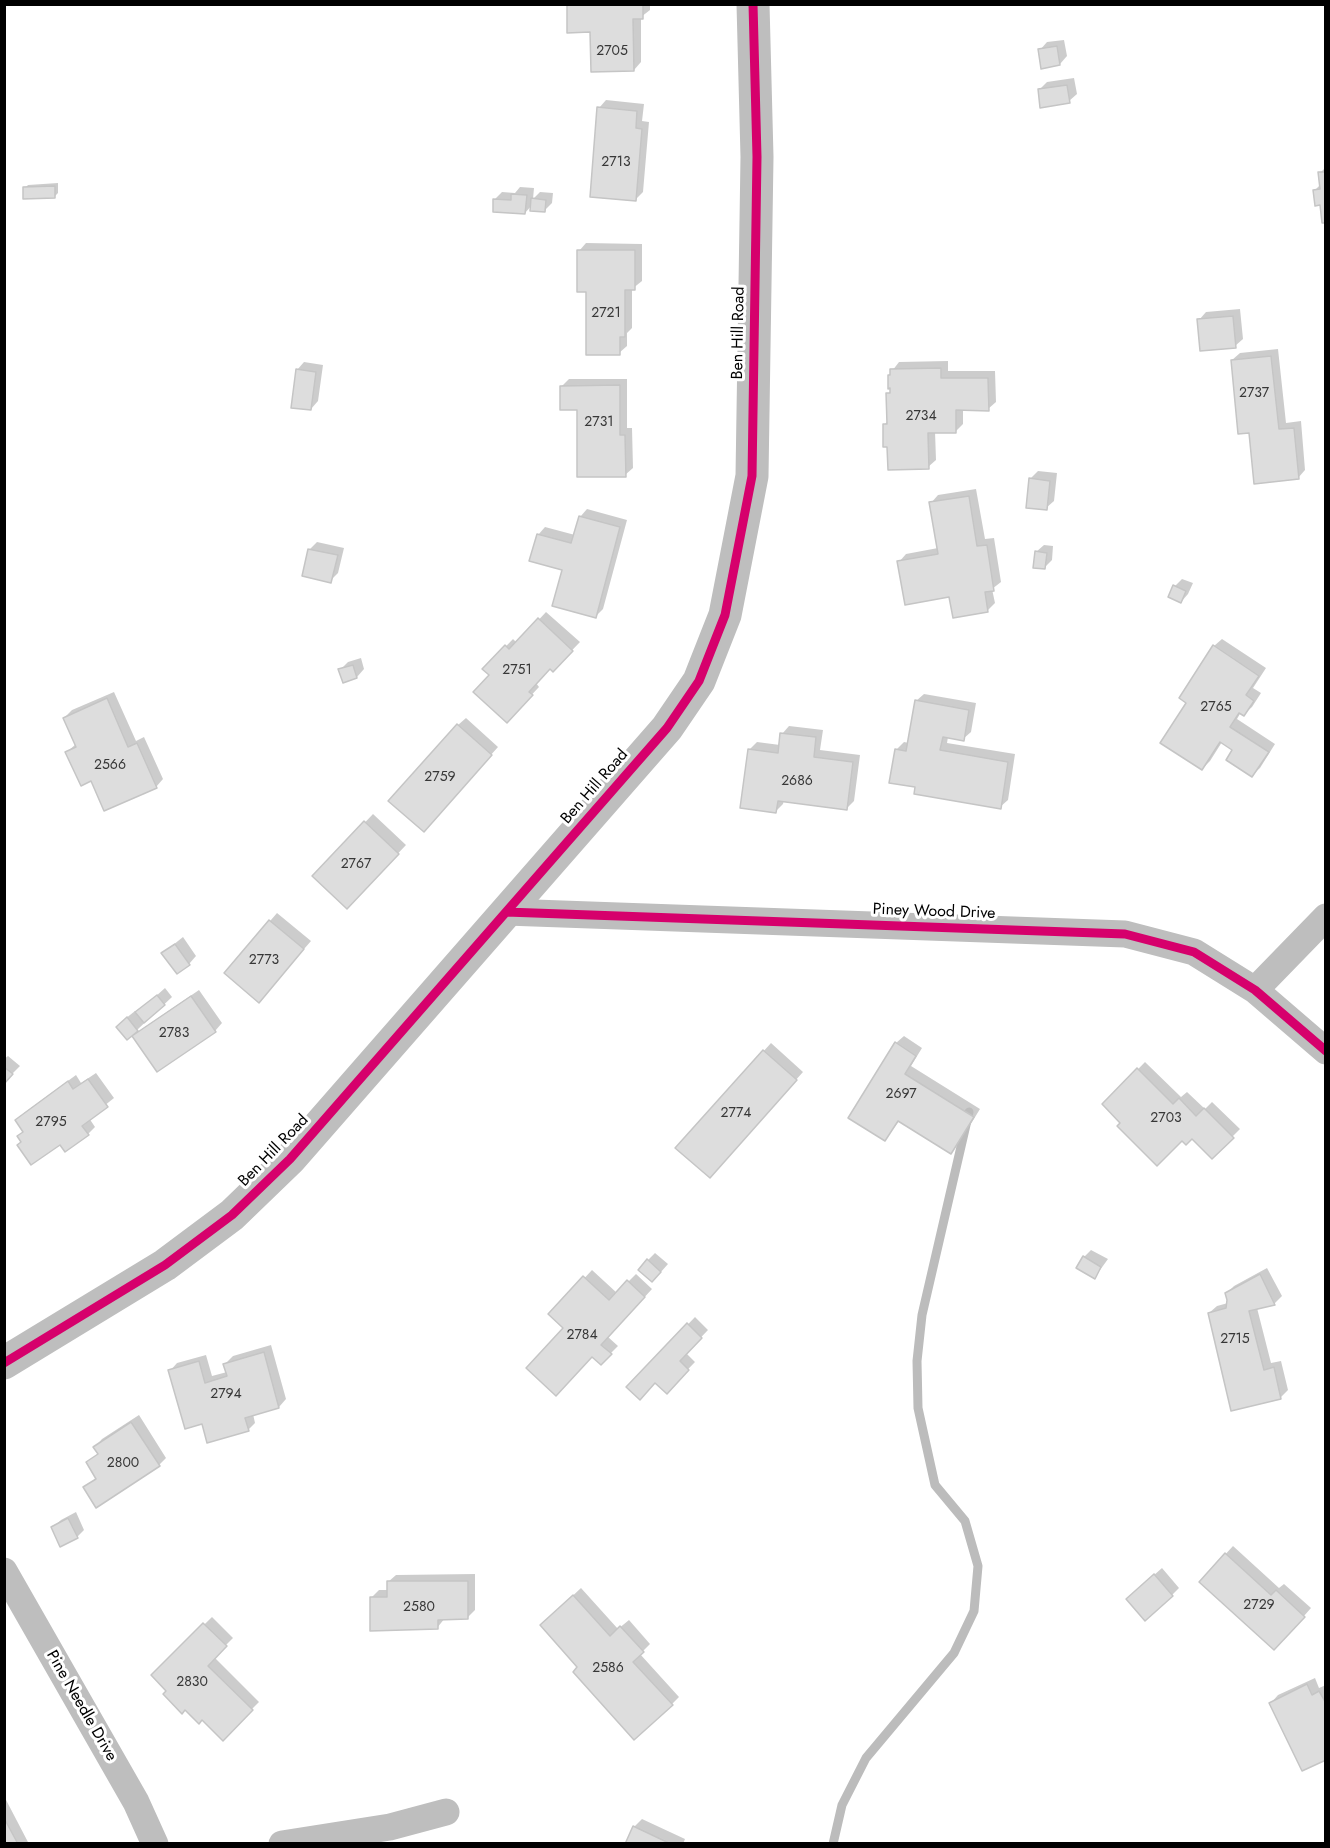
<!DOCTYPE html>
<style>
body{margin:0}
#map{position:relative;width:1330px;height:1848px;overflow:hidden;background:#fff;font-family:Jost,sans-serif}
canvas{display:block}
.frame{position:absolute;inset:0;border:6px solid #000;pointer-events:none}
</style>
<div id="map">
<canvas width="1330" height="1848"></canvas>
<div class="frame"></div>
</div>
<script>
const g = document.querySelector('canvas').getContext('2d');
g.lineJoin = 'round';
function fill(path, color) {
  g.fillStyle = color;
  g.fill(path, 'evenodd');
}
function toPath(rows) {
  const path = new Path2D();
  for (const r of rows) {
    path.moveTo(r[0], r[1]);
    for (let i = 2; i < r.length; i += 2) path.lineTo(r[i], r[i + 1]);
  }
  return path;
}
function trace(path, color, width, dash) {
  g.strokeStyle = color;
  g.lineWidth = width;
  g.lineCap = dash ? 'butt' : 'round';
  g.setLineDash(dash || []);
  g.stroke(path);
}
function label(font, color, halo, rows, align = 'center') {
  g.font = font + ' Jost,sans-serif';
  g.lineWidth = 6;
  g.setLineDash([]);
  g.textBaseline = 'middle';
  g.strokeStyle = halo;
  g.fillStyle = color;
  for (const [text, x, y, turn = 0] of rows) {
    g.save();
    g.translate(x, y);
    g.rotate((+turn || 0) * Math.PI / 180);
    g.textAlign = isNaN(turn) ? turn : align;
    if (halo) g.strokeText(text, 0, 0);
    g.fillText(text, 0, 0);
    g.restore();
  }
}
const shadow = toPath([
 [568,4,650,4,650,10,641,17,641,62,634,70,592,31],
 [1064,40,1067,56,1060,64,1040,50,1047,42],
 [1074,78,1077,94,1069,101,1039,90,1047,82],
 [606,100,644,104,642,121,649,122,643,192,636,199,599,108],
 [1326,167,1326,221,1322,204,1315,190,1321,184,1320,173],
 [58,183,58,193,55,196,25,188,28,185],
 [520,187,534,188,533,199,540,192,553,193,552,203,544,211,532,205,525,213,495,199,502,192,515,193],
 [586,243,642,244,642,281,632,289,632,328,627,333,627,346,619,353,588,291,579,251],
 [1240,309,1243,339,1235,346,1199,320,1206,312],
 [1278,349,1286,423,1301,421,1305,470,1298,478,1250,431,1232,360,1240,353],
 [948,361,948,371,995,371,996,402,988,409,963,409,963,424,956,431,935,431,936,460,928,467,884,425,888,421,888,394,892,390,889,375,899,362],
 [304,362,323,365,318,401,311,409,297,370],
 [569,379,627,379,627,428,632,428,633,468,625,475,561,387],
 [1038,471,1057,473,1054,501,1046,508,1030,479],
 [976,489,985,539,994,538,1001,582,992,589,995,603,987,611,950,596,899,562,906,554,938,548,931,503,938,495],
 [587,509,627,520,603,609,596,616,538,535,545,527,575,535,580,517],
 [317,542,344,548,338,573,330,581,310,549],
 [1044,545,1053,546,1052,560,1045,567,1036,552],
 [1182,579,1193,583,1188,594,1181,602,1175,586],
 [546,612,580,642,553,670,550,667,536,683,539,687,507,721,492,675,484,669,513,639,517,643],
 [1222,639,1266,668,1253,688,1261,693,1252,707,1244,714,1241,712,1237,719,1275,744,1260,768,1252,775,1234,750,1222,742,1210,761,1202,769,1188,702,1214,646],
 [361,658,364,669,357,677,344,681,340,670,348,662],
 [114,692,136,741,144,737,163,779,156,787,92,779,67,752,76,744,64,718,72,710],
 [924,694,976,703,971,732,963,739,948,737,947,743,1015,754,1008,800,1000,807,917,786,896,750,904,742,909,743,916,701],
 [466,718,498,747,431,822,458,725],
 [789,726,823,730,820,750,860,755,854,801,847,808,784,800,783,804,776,811,749,750,757,742,780,745,782,734],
 [373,814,406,845,354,900,314,876],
 [277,913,311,941,266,993,226,972],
 [183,937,196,956,189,964,163,953],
 [165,988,172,997,137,1030,125,1019,135,1011,137,1013],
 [199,990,222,1023,215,1031,134,1037,142,1029],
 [904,1036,922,1048,911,1066,980,1109,958,1145,950,1152,900,1120,885,1139,896,1043],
 [771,1043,803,1072,717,1168,677,1147],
 [8,1056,20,1066,4,1082,4,1059],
 [1145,1062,1181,1097,1187,1092,1205,1109,1212,1102,1240,1129,1212,1157,1192,1137,1182,1138,1122,1123,1104,1104],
 [96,1073,114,1098,89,1118,95,1127,88,1134,60,1143,22,1142,24,1131,17,1120,24,1113,76,1075,81,1083],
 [1091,1250,1108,1259,1095,1277,1084,1257],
 [655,1253,668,1264,660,1273,648,1260],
 [1267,1268,1282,1296,1274,1304,1257,1308,1271,1363,1281,1361,1288,1390,1281,1397,1232,1409,1209,1313,1217,1306,1228,1303,1226,1294,1234,1286],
 [592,1270,617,1293,636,1274,652,1289,608,1337,618,1346,601,1363,551,1314],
 [695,1317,708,1330,686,1353,695,1362,667,1391,656,1381,628,1387],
 [271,1345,286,1399,279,1407,253,1414,255,1423,248,1430,203,1422,170,1371,177,1363,206,1355,212,1376,227,1372,225,1364,233,1356],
 [139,1415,166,1458,159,1465,85,1488,97,1477,87,1462,99,1453,95,1447,102,1439],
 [76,1512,84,1530,77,1537,53,1527,61,1520],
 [1233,1546,1279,1588,1284,1584,1311,1608,1282,1641,1201,1581],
 [1162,1568,1179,1588,1172,1595,1136,1591],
 [475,1574,475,1610,467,1618,445,1618,437,1628,371,1598,379,1590,388,1590,388,1582,396,1575],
 [581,1588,618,1629,629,1620,650,1644,640,1654,679,1697,672,1704,579,1667,549,1618],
 [212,1617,233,1638,214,1657,259,1702,223,1738,153,1675],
 [1315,1678,1319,1688,1326,1685,1326,1759,1271,1703,1278,1695],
 [4,1796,29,1844,4,1844],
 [642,1819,685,1839,683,1844,627,1844,634,1827]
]);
const stream = toPath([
 [833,1844,842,1805,866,1758,954,1653,974,1611,978,1566,965,1521,935,1485,918,1408,917,1361,922,1315,969,1112]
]);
const building = toPath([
 [567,4,643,4,643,19,633,19,634,71,591,72,590,32,567,33,567,4],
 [1057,46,1060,65,1041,69,1038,49,1057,46],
 [1067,85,1070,103,1040,108,1038,89,1067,85],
 [597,107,637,111,636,128,642,129,636,201,590,197,597,107],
 [1318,172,1326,172,1326,223,1322,223,1320,205,1315,206,1313,190,1320,189,1318,172],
 [55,186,55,198,23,199,23,187,55,186],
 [511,194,527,195,525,214,493,212,493,199,511,200,511,194],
 [531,198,546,200,545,212,530,211,531,198],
 [577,250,635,250,635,290,625,290,625,337,620,337,620,355,586,355,586,292,577,292,577,250],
 [1233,316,1236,348,1200,351,1197,319,1233,316],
 [1271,356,1279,429,1294,428,1299,479,1254,484,1249,433,1238,434,1231,360,1271,356],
 [941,368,941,378,988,378,989,411,956,410,956,433,928,433,929,469,888,470,887,447,883,447,883,424,887,424,886,393,890,393,890,388,888,389,888,375,890,375,890,369,941,368],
 [296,369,316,372,311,410,291,408,296,369],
 [620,385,620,435,625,435,626,477,577,477,577,410,560,410,560,386,620,385],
 [1029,478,1050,481,1047,510,1026,508,1029,478],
 [969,496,977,546,987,545,994,591,985,592,988,612,953,618,949,597,905,605,897,561,938,554,929,502,969,496],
 [579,516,620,527,596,618,552,606,562,570,529,561,537,534,571,543,579,516],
 [308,549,338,555,331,583,302,576,308,549],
 [1035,551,1047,553,1045,569,1033,568,1035,551],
 [1173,585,1186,591,1181,603,1168,597,1173,585],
 [538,618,573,651,553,672,550,669,529,692,533,695,507,723,473,692,489,675,482,669,505,645,509,649,538,618],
 [1213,645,1259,676,1246,695,1254,701,1244,716,1239,713,1230,727,1269,752,1252,777,1226,760,1232,750,1220,742,1202,770,1160,743,1186,703,1179,698,1213,645],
 [353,665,357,678,343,683,338,669,353,665],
 [107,698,128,747,137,743,157,788,104,811,91,781,81,786,65,752,76,747,63,718,107,698],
 [915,700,969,710,964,741,943,737,940,750,1008,762,1001,809,914,794,915,787,889,783,895,749,906,751,915,700],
 [457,724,492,755,424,832,388,801,457,724],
 [780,733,816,737,814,757,853,762,847,810,778,801,776,813,740,808,748,749,778,753,780,733],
 [364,821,399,854,347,909,312,876,364,821],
 [269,920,304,949,259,1003,224,973,269,920],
 [175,944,190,965,177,974,161,953,175,944],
 [157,995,165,1005,144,1023,135,1012,157,995],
 [191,996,216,1032,157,1072,132,1036,191,996],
 [127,1017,138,1031,127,1040,116,1027,127,1017],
 [895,1042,916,1056,905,1074,974,1117,951,1154,898,1121,885,1141,848,1118,895,1042],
 [763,1050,797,1080,710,1178,675,1148,763,1050],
 [4,1067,13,1074,4,1084,4,1067],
 [1137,1068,1173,1104,1179,1098,1196,1116,1204,1108,1234,1138,1212,1159,1192,1139,1186,1145,1182,1141,1157,1166,1117,1126,1120,1123,1102,1104,1137,1068],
 [88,1079,108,1107,82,1126,89,1135,65,1152,60,1145,31,1165,17,1145,21,1142,17,1136,23,1132,15,1120,68,1081,73,1089,88,1079],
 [1083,1256,1101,1267,1095,1279,1076,1268,1083,1256],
 [647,1259,661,1272,652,1282,638,1270,647,1259],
 [1260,1274,1275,1305,1249,1311,1264,1370,1274,1367,1281,1399,1231,1411,1208,1313,1226,1308,1227,1300,1225,1293,1260,1274],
 [583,1276,609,1300,627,1280,645,1297,601,1345,612,1354,601,1365,592,1357,556,1396,526,1368,563,1328,548,1314,583,1276],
 [687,1323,702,1338,680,1361,689,1370,667,1394,655,1383,640,1400,626,1387,687,1323],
 [264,1352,279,1408,245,1418,249,1431,207,1443,202,1424,185,1429,168,1370,199,1361,205,1383,227,1376,223,1364,264,1352],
 [131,1422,160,1466,96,1508,83,1487,96,1479,86,1462,98,1454,93,1447,131,1422],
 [68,1518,78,1538,60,1547,51,1527,68,1518],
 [1225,1553,1271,1595,1276,1590,1305,1617,1274,1650,1199,1582,1225,1553],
 [1154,1574,1173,1596,1145,1621,1126,1599,1154,1574],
 [387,1581,468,1581,468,1619,438,1620,438,1629,370,1631,370,1597,387,1597,387,1581],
 [573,1595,610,1636,620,1626,644,1652,633,1662,673,1705,634,1740,573,1672,577,1667,540,1625,573,1595],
 [203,1623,227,1646,208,1666,253,1710,223,1741,202,1720,199,1724,185,1710,182,1714,163,1694,166,1691,151,1675,203,1623],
 [1307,1684,1312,1695,1319,1691,1326,1703,1326,1760,1302,1771,1269,1703,1307,1684],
 [4,1818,18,1844,4,1844,4,1818],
 [633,1826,671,1844,625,1844,633,1826]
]);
const minor = toPath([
 [506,912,1125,934,1194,952,1255,990,1326,1051],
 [1255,990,1326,917],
 [4,1571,136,1802,155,1844],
 [282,1844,390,1827,446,1812]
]);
const tertiary = toPath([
 [4,1363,165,1265,232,1215,290,1159,667,728,699,681,725,615,752,476,757,157,753,4]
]);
const cycleway = toPath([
 [506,912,1125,934,1194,952,1255,990,1326,1051],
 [4,1363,165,1265,232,1215,290,1159,667,728,699,681,725,615,752,476,757,157,753,4]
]);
const numberNames = [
 ["2705",612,52],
 ["2713",616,163],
 ["2721",606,314],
 ["2737",1254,394],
 ["2734",921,417],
 ["2731",599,423],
 ["2751",517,671],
 ["2765",1216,708],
 ["2566",110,766],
 ["2759",440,778],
 ["2686",797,782],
 ["2767",356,865],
 ["2773",264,961],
 ["2783",174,1034],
 ["2697",901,1095],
 ["2774",736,1114],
 ["2703",1166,1119],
 ["2795",51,1123],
 ["2784",582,1336],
 ["2715",1235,1340],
 ["2794",226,1395],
 ["2800",123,1464],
 ["2729",1259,1606],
 ["2580",419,1608],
 ["2586",608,1669],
 ["2830",192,1683]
];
const streetNames = [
 ["Ben Hill Road",739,333,-89],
 ["Ben Hill Road",595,787,-49],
 ["Piney Wood Drive",934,912,2],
 ["Ben Hill Road",274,1151,-46],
 ["Pine Needle Drive",81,1706,60]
];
fill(shadow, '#0003');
trace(stream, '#bcbcbc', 9);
fill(building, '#ddd');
trace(building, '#c5c5c5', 1.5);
trace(minor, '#bebebe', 27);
trace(tertiary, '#bebebe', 33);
trace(cycleway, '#d6006c', 9);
label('14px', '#373737', null, numberNames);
label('16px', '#000', '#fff', streetNames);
</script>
